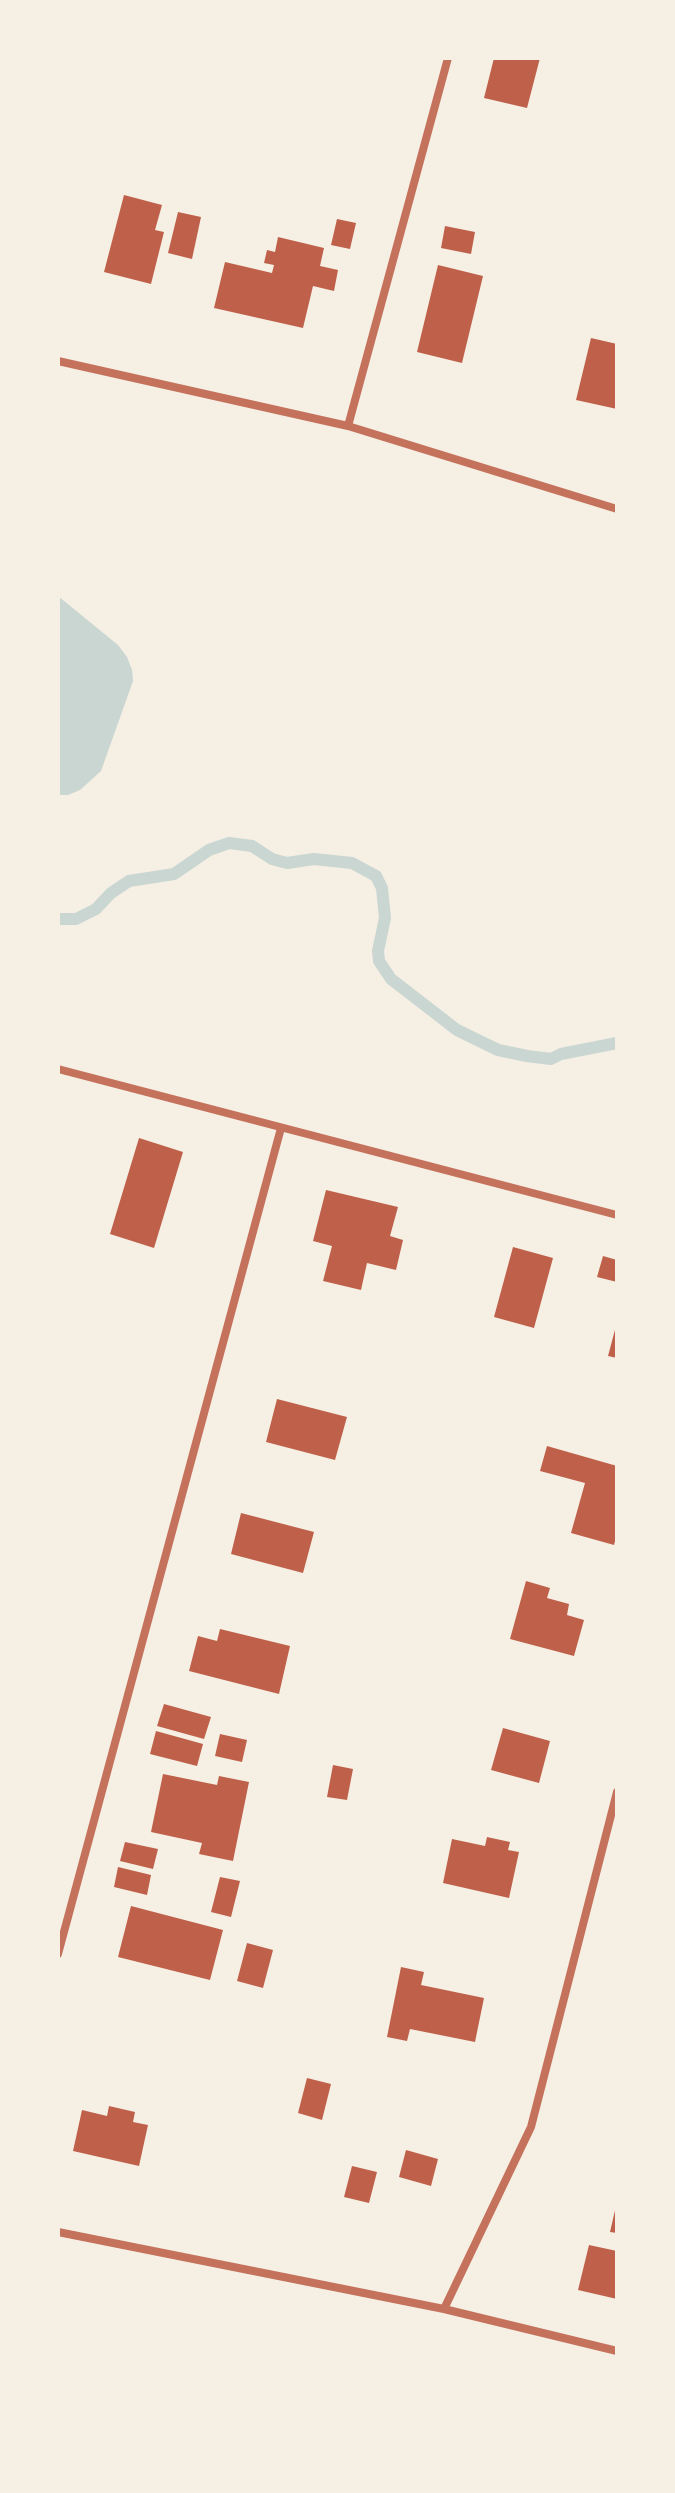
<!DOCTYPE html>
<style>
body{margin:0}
#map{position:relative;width:675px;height:2493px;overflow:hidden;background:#f6efe4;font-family:"Alegreya Sans",sans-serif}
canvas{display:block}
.frame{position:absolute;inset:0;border:60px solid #f6efe4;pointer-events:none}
</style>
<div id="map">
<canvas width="675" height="2493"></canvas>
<div class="frame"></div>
</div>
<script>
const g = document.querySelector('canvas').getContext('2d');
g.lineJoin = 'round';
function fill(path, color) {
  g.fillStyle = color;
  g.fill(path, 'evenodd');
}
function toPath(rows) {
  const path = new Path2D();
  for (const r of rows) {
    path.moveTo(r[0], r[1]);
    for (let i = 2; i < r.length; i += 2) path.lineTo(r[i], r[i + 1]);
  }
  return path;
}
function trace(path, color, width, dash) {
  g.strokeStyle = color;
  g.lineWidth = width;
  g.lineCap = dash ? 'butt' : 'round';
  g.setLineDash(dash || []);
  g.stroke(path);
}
const water = toPath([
 [58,596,118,645,127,657,132,670,133,681,101,771,80,790,68,795,58,795]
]);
const stream = toPath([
 [58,919,76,919,96,909,111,893,129,881,174,874,209,850,229,843,252,846,272,859,287,863,314,859,352,863,376,876,382,888,385,918,378,951,379,961,391,979,457,1030,498,1050,527,1056,551,1059,561,1054,617,1043]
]);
const building = toPath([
 [494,58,540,58,527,108,484,98],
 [124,195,162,205,155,230,164,232,151,284,104,272],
 [178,212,201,217,192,259,168,253],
 [337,219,356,223,350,249,331,245],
 [445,226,475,232,471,254,441,248],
 [278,237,324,248,320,266,338,270,334,291,313,286,303,328,214,308,225,262,272,273,274,265,264,263,267,250,275,252],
 [438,265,483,276,462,363,417,352],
 [591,338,617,344,617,409,576,400],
 [139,1138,183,1152,154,1248,110,1234],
 [326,1190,398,1207,390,1236,403,1240,396,1270,367,1263,361,1290,323,1281,332,1246,313,1241],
 [513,1247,553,1258,534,1328,494,1317],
 [603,1256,617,1260,617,1282,597,1277],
 [616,1326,617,1326,617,1358,608,1356],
 [277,1399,347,1417,335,1460,266,1442],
 [547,1446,617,1466,617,1533,614,1545,571,1533,585,1483,540,1471],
 [241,1513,314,1532,303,1573,231,1554],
 [526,1581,550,1588,547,1598,569,1604,567,1615,584,1620,574,1656,510,1639],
 [220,1629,290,1646,279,1694,189,1671,198,1636,217,1641],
 [164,1704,211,1717,204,1739,157,1726],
 [503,1728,550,1741,539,1783,491,1770],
 [156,1731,203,1744,197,1766,150,1754],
 [220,1734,247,1740,242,1762,215,1756],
 [333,1765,353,1769,347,1800,327,1797],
 [163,1774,217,1785,219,1776,249,1782,233,1861,199,1854,202,1843,151,1832],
 [487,1837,510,1842,508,1850,519,1852,509,1898,443,1883,452,1839,485,1846],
 [125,1842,158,1849,153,1869,120,1861],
 [118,1867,151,1875,147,1895,114,1887],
 [220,1877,240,1881,231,1917,211,1912],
 [131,1906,223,1930,210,1980,118,1957],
 [247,1943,273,1950,263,1988,237,1981],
 [401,1967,424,1972,421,1985,484,1998,475,2042,410,2029,407,2041,387,2037],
 [307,2078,331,2084,322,2120,298,2113],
 [109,2106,135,2112,133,2122,148,2125,139,2166,73,2151,82,2110,107,2116],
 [406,2150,438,2159,431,2186,399,2177],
 [352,2166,377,2172,369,2203,344,2197],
 [616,2206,617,2206,617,2233,610,2232],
 [589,2245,617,2251,617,2299,578,2290]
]);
const minor = toPath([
 [58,361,348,426,617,509],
 [348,426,448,58],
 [58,1069,617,1215],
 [58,1954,281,1128],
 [58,2232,444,2309,617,2351],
 [444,2309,531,2127,617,1792]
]);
fill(water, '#c9d6d2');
trace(stream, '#c9d6d2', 12);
fill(building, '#bf614a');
trace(minor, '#c5725c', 8);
</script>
